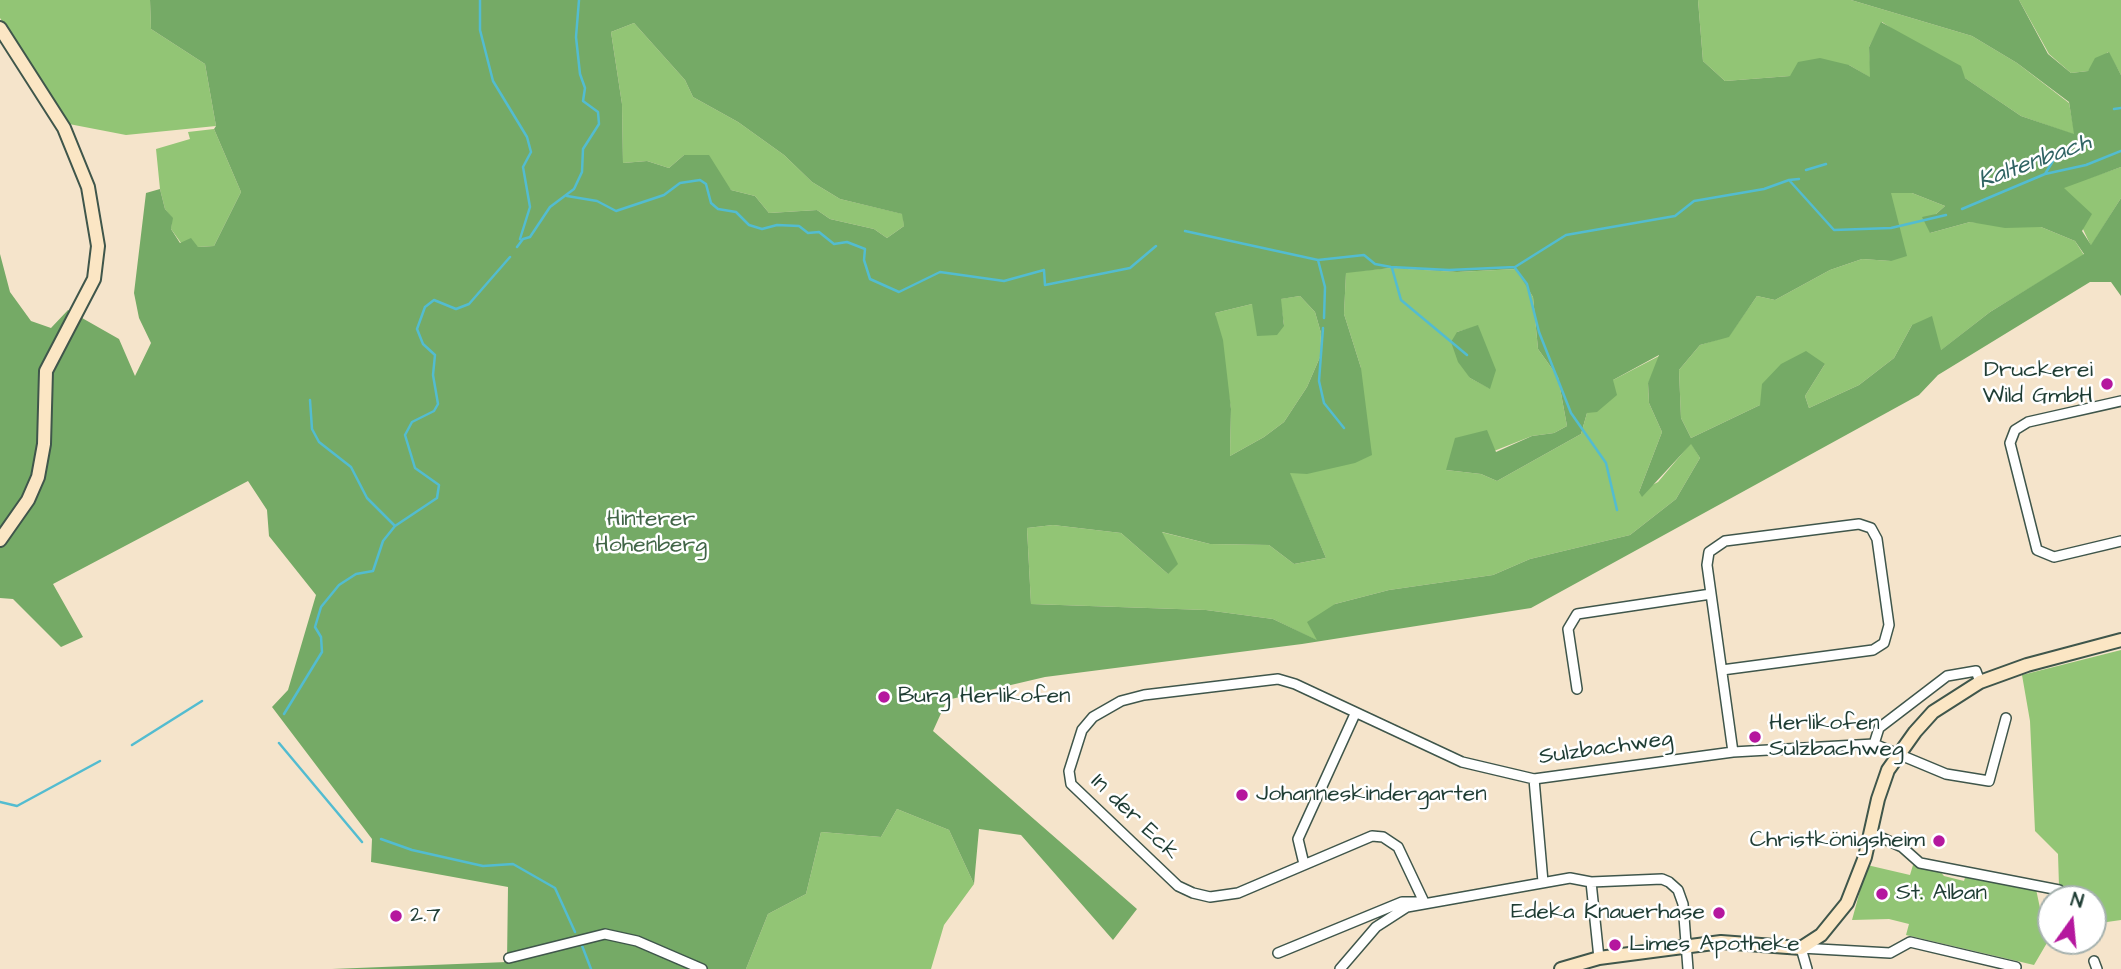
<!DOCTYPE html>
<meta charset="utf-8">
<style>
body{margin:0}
#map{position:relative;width:2121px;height:969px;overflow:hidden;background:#f5e4cb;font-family:"Architects Daughter",sans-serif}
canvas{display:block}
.north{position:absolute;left:2037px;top:885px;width:70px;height:70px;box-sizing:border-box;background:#fff;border:2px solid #a5b1ae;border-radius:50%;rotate:15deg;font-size:19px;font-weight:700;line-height:28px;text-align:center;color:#1f3d34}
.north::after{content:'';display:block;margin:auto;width:24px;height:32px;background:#b5179e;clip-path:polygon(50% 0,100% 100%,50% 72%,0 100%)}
</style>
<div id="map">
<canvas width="2121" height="969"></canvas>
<div class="north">N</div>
</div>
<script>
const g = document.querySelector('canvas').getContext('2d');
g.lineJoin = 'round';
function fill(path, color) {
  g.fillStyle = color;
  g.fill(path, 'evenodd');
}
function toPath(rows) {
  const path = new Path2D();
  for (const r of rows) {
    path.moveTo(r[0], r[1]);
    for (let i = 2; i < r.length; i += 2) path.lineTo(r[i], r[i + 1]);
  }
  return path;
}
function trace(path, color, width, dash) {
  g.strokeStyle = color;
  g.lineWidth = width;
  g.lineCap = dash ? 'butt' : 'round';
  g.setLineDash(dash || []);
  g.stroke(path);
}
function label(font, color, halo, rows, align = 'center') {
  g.font = font + ' "Architects Daughter",sans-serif';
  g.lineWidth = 5;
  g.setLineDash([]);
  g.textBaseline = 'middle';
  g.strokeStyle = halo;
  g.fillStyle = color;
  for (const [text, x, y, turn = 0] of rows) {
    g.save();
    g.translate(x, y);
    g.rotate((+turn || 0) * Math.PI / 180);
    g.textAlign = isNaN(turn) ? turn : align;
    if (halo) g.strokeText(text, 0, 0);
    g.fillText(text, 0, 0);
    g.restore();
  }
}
const green = toPath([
 [0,0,150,0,151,29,205,64,216,126,126,135,69,124,0,18],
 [1698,0,1851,0,1972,36,2017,63,2069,103,2075,135,2021,116,1882,22,1869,47,1871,78,1849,65,1790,76,1725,81,1703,61],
 [2019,0,2121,0,2121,75,2108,52,2088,71,2071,73,2049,54],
 [634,23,685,80,693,97,738,122,784,155,812,182,840,199,903,214,904,226,887,238,874,229,830,219,817,210,769,213,755,196,731,190,684,155,669,168,647,161,623,163,622,104,611,32],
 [214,129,241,192,214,246,198,247,181,243,171,229,172,218,165,209,160,189,156,149,190,139,188,132],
 [2121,167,2121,198,2091,246,2063,187],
 [1890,193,1912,193,1945,206,1936,214,1930,233,1970,222,2041,227,2075,241,2084,255,1990,312,1940,351,1912,325,1894,358,1859,385,1809,408,1805,396,1825,364,1760,405,1691,438,1681,418,1679,370,1700,345,1729,336,1757,296,1775,300,1830,270,1862,259,1891,261],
 [1391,268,1457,272,1517,269,1533,297,1538,349,1558,377,1567,426,1554,433,1532,436,1446,470,1481,474,1497,481,1581,434,1587,413,1613,380,1661,355,1648,384,1649,403,1662,432,1639,492,1658,482,1691,443,1700,458,1676,499,1630,535,1530,559,1493,575,1389,590,1335,604,1318,641,1273,619,1206,610,1031,604,1027,528,1053,525,1121,533,1168,574,1161,532,1210,544,1269,545,1294,564,1326,558,1289,472,1361,368,1344,314,1346,272],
 [1478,326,1490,388,1489,388,1470,378,1457,332],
 [1300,296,1315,312,1321,333,1320,357,1307,387,1284,422,1264,437,1230,456,1231,409,1215,313,1252,304,1284,325,1280,299],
 [2121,650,2121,920,2100,923,2093,934,2093,899,2071,899,2069,889,2059,886,2058,854,2035,831,2030,721,2022,675],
 [897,809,949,830,974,884,944,925,931,969,746,969,768,914,806,894,821,832,881,837],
 [1867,865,1910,875,1913,865,1938,869,1944,876,1964,881,1966,874,2036,889,2045,932,2051,936,2034,965,1906,935,1909,924,1889,919,1852,920]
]);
const forest = toPath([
 [150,0,1698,0,1703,61,1725,81,1790,76,1798,62,1820,58,1849,65,1870,77,1869,47,1881,22,1961,66,1965,78,2021,116,2074,134,2069,102,2017,63,1972,36,1851,0,2019,0,2048,54,2071,73,2088,71,2095,58,2109,52,2121,75,2121,167,2064,188,2092,214,2082,231,2091,245,2121,198,2121,296,2111,282,2090,282,1938,375,1919,395,1531,608,1302,644,1045,677,947,700,933,731,1137,909,1113,940,1021,835,979,829,974,884,949,830,897,809,881,837,821,832,806,894,768,914,746,969,332,969,507,962,508,887,371,862,372,839,272,707,288,690,316,595,269,536,267,510,248,481,53,584,83,637,61,647,13,599,0,598,0,254,10,292,31,321,51,328,68,310,119,339,135,376,151,343,139,318,134,293,146,193,160,189,165,209,173,218,171,229,180,243,191,238,198,247,214,246,241,192,214,129,216,126,205,64,151,29],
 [634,23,685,80,693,97,738,122,784,155,812,182,840,199,902,214,904,226,887,238,874,229,830,219,817,210,769,213,755,196,731,190,709,155,684,155,669,168,647,161,623,163,622,104,611,32],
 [1891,193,1912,193,1945,206,1936,214,1922,217,1930,233,1970,222,2005,228,2041,227,2075,241,2084,254,1990,312,1941,350,1932,316,1912,325,1894,358,1859,385,1809,408,1805,396,1825,364,1806,351,1781,364,1762,384,1760,405,1691,438,1681,418,1679,370,1700,345,1729,337,1757,296,1775,300,1830,270,1862,259,1891,261,1907,256],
 [1391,268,1457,272,1516,269,1533,297,1538,349,1558,377,1567,426,1554,433,1532,436,1496,452,1487,430,1455,438,1446,470,1481,474,1497,481,1581,434,1587,413,1597,412,1617,395,1613,380,1659,355,1648,383,1649,403,1662,432,1639,492,1642,497,1691,444,1700,458,1676,499,1630,535,1530,559,1493,575,1389,590,1335,604,1307,622,1317,640,1273,619,1206,610,1031,604,1027,528,1053,525,1121,533,1168,574,1178,564,1162,532,1210,544,1269,545,1294,564,1326,558,1290,473,1307,474,1355,463,1372,455,1361,368,1344,314,1346,273],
 [1300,296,1315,312,1321,333,1320,357,1307,387,1284,422,1264,437,1230,456,1231,409,1223,340,1215,313,1252,304,1257,336,1277,335,1284,326,1281,299],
 [1478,325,1496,370,1490,389,1470,378,1458,362,1451,342,1457,332]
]);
const stream = toPath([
 [480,0,480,30,493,81,527,137,531,152,523,167,530,207,520,239],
 [2114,109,2121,108],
 [1806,170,1826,164],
 [2045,174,2061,148],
 [1789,180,1799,179],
 [567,196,597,201,616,211,664,195,680,183,700,180,706,184,711,203,718,209,736,212,749,225,762,229,777,225,799,226,808,233,819,232,834,244,847,242,865,249,864,260,870,279,899,292,940,272,1004,281,1044,270,1045,285,1130,268,1156,246],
 [1962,209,2045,174,2086,165,2121,151],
 [1185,231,1318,260,1364,255,1375,264,1391,267,1449,270,1515,267,1566,235,1675,216,1694,201,1764,189,1789,180,1834,230,1891,228,1946,215],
 [517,247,523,239,530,237,550,207,574,189,582,172,583,149,599,124,598,112,583,101,585,88,580,74,576,37,579,0],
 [1318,260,1325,287,1324,318],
 [1392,268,1401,300,1467,355],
 [1515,268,1527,284,1539,332,1571,413,1606,463,1617,510],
 [1323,328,1319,381,1324,403,1344,428],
 [310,400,312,429,319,442,351,467,367,498,395,526],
 [284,714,322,652,321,637,315,627,321,607,339,585,356,574,373,571,383,541,395,526,437,498,439,485,415,468,405,435,412,422,434,411,438,404,433,375,435,355,423,344,417,329,425,307,434,300,456,309,469,304,510,257],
 [279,743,362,842],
 [132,745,202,701],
 [0,802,17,806,100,761],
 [381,839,412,850,483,866,513,864,555,888,575,932],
 [581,943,591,969]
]);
const street = toPath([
 [2121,401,2028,422,2015,430,2010,443,2037,550,2054,557,2121,541],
 [1722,670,1873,650,1884,643,1889,625,1877,539,1871,528,1859,524,1725,541,1709,552,1707,565,1733,752],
 [1577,689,1568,629,1577,614,1711,594],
 [1874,744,1879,728,1947,676,1976,671,1980,682],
 [1534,779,1543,882],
 [1871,833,1902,847,1920,863,2059,890],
 [1304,864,1298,839,1355,714],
 [1591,882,1599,958],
 [1278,953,1402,902,1424,902,1398,847,1383,837,1372,836,1238,893,1210,897,1193,893,1178,886,1071,784,1069,771,1082,730,1093,717,1121,701,1144,695,1278,679,1295,684,1462,762,1534,779,1733,752,1874,744,1946,774,1989,781,2006,718],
 [509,958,605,934,637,941,702,969],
 [2094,961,2097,969],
 [1340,969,1376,927,1407,907,1570,878,1591,882,1662,879,1669,882,1678,890,1683,904,1688,969],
 [1807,969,1801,948,1890,953,1910,942,2016,967]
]);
const secondary = toPath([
 [0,28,64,128,88,187,98,246,94,279,46,371,44,444,38,477,28,500,0,540],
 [1561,969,1599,958,1721,942,1801,948,1821,935,1847,903,1865,857,1878,799,1888,770,1915,732,1933,712,1980,682,2027,665,2121,640]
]);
const markers = [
 [2107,384,7,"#b5179e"],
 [884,697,7,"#b5179e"],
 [1755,737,7,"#b5179e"],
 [1242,795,7,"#b5179e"],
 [1939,841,7,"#b5179e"],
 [1882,894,7,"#b5179e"],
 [1719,913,7,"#b5179e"],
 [396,916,7,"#b5179e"],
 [1615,945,7,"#b5179e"]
];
const poiNames = [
 ["Druckerei",2093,371,"right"],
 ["Wild GmbH",2093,397,"right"],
 ["Burg Herlikofen",898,697],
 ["Herlikofen",1769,724],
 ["Sulzbachweg",1769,750],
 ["Johanneskindergarten",1256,795],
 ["Christkönigsheim",1925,841,"right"],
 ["St. Alban",1896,894],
 ["Edeka Knauerhase",1705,913,"right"],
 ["2.7",410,916],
 ["Limes Apotheke",1629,945]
];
const parkNames = [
 ["Hinterer",651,520],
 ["Hohenberg",651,546]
];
const streetNames = [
 ["Sulzbachweg",1606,749,-8],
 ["In der Eck",1134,818,44]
];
const waterNames = [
 ["Kaltenbach",2035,163,-20]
];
fill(green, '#92c575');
fill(forest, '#75aa66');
trace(stream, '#53bcd0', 2.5);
trace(street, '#3f564b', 12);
trace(secondary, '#3f564b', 16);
trace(street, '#fff', 9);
trace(secondary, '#fbe6c4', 12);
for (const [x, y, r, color] of markers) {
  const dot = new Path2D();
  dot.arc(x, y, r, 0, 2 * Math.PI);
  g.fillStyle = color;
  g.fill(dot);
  trace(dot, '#fff', 2.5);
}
label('23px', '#1f3d34', '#fff', poiNames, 'left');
label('23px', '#426648', '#fff', parkNames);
label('23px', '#1f3d34', '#fff', streetNames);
label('italic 24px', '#2f6363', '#fff', waterNames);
</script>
